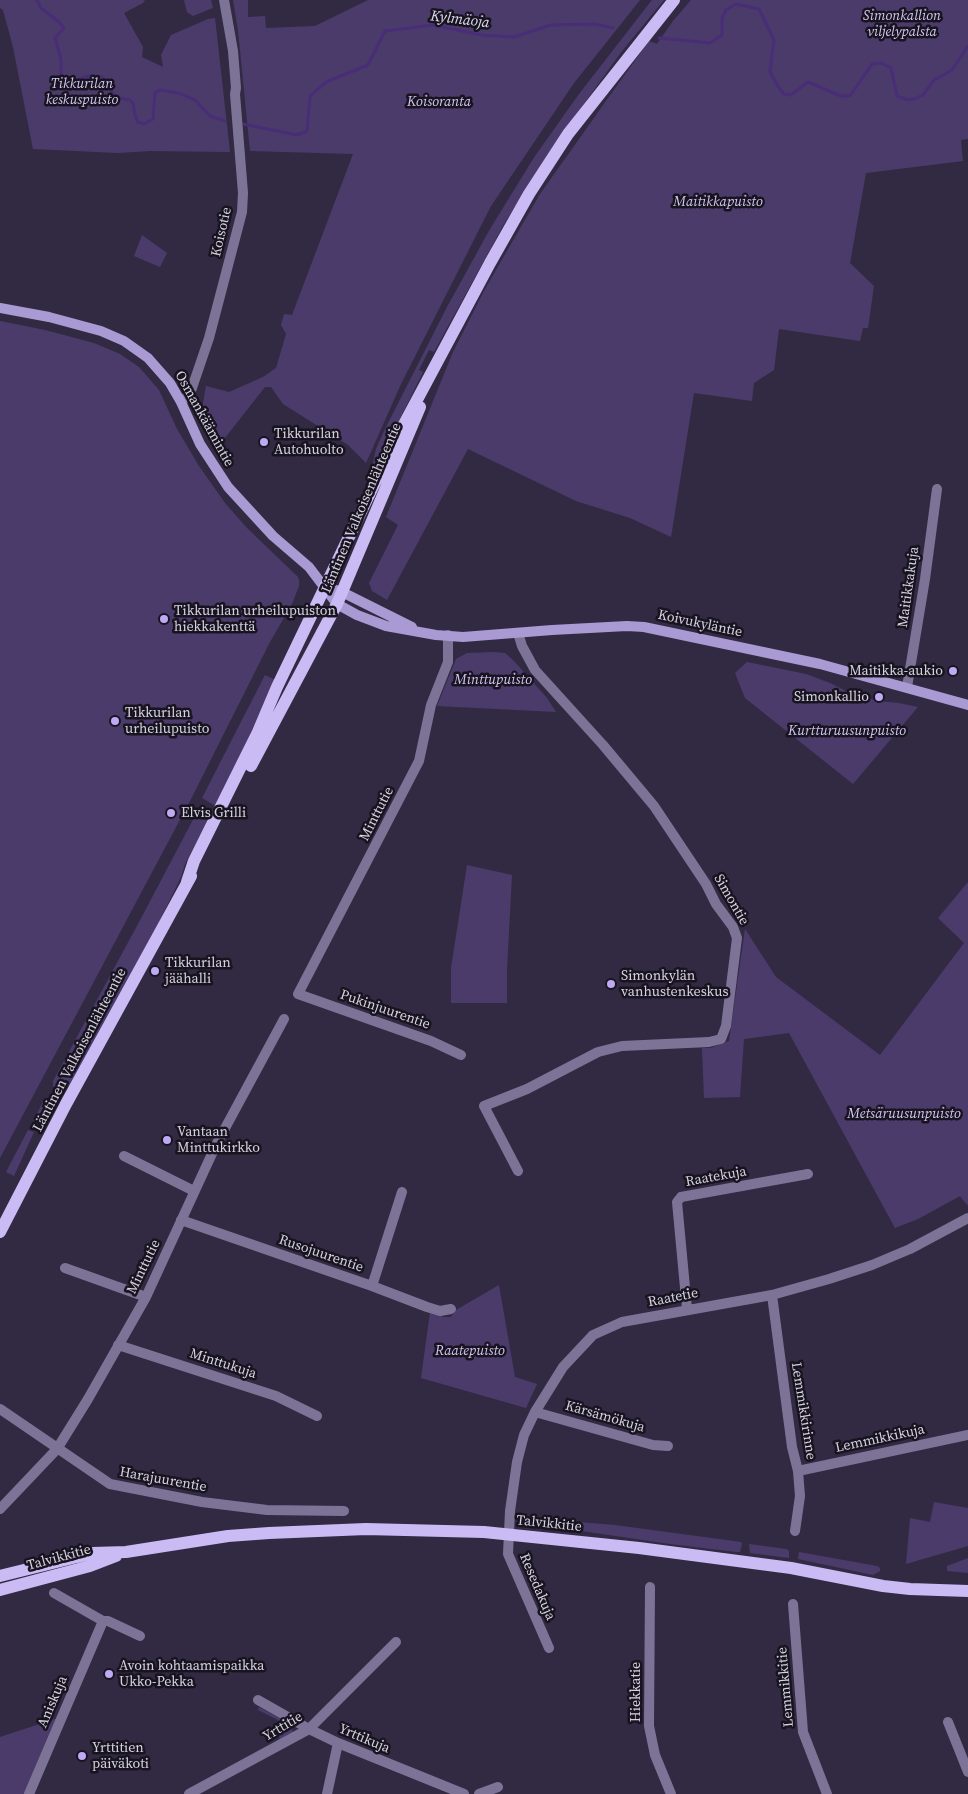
<!DOCTYPE html>
<meta charset="utf-8">
<style>
body{margin:0}
canvas{display:block;background:#312a42}
</style>
<canvas width="968" height="1794"></canvas>
<script>
const g = document.querySelector('canvas').getContext('2d');
g.lineJoin = 'round';
function fill(path, color) {
  g.fillStyle = color;
  g.fill(path, 'evenodd');
}
function toPath(rows) {
  const path = new Path2D();
  for (const r of rows) {
    path.moveTo(r[0], r[1]);
    for (let i = 2; i < r.length; i += 2) path.lineTo(r[i], r[i + 1]);
  }
  return path;
}
function trace(path, color, width, dash) {
  g.strokeStyle = color;
  g.lineWidth = width;
  g.lineCap = dash ? 'butt' : 'round';
  g.setLineDash(dash || []);
  g.stroke(path);
}
function label(font, color, halo, rows, align = 'center') {
  g.font = font + ' "Source Serif 4",serif';
  g.lineWidth = 5;
  g.setLineDash([]);
  g.textBaseline = 'middle';
  g.strokeStyle = halo;
  g.fillStyle = color;
  for (const [text, x, y, turn = 0] of rows) {
    g.save();
    g.translate(x, y);
    g.rotate((+turn || 0) * Math.PI / 180);
    g.textAlign = isNaN(turn) ? turn : align;
    if (halo) g.strokeText(text, 0, 0);
    g.fillText(text, 0, 0);
    g.restore();
  }
}
const green = toPath([
 [0,0,145,0,143,3,124,13,143,47,142,57,163,67,161,55,171,35,208,19,215,18,230,152,150,151,118,153,33,149,13,47,3,10,0,8],
 [184,0,211,0,213,8,193,16,187,12],
 [233,0,248,0,248,17,265,16,266,28,315,26,368,0,640,0,574,83,491,206,401,384,366,463,348,445,283,404,271,387,265,387,217,448,201,415,206,386,229,392,263,377,276,368,286,334,281,325,284,314,292,315,353,154,250,151,238,30],
 [652,0,664,0,622,51,557,141,504,224,434,352,429,350,419,370,423,372,376,467,373,468,372,467,376,449,384,431,447,307,490,229,535,156,579,94],
 [691,0,968,0,968,139,961,140,963,161,866,173,850,263,874,286,868,328,863,328,860,341,779,329,774,370,754,383,752,401,694,393,671,537,630,518,576,501,468,449,387,600,372,591,369,583,398,525,386,517,453,352,485,289,540,194,606,101,649,41,657,44,673,21],
 [142,235,167,253,160,267,134,256],
 [0,321,45,330,94,343,120,354,139,367,159,390,177,429,199,466,225,503,247,528,298,577,299,580,299,586,292,604,270,642,191,799,0,1158],
 [493,652,505,653,514,661,547,698,556,712,437,706,456,659,467,653],
 [747,662,806,674,830,683,846,691,877,701,899,703,918,707,853,784,745,698,735,673],
 [265,675,275,680,218,803,214,805,202,798],
 [196,814,208,821,185,864,181,877,158,924,71,1084,66,1088,56,1089,53,1086,53,1081,138,924],
 [467,865,512,875,507,969,507,1003,451,1003,451,968],
 [968,882,968,1206,960,1196,918,1219,895,1228,789,1033,744,1039,740,1097,704,1098,702,1048,711,1048,729,1041,745,929,776,977,880,1055,964,943,938,918],
 [43,1102,53,1108,44,1126,33,1121],
 [28,1130,34,1132,14,1176,6,1172],
 [499,1285,515,1377,537,1384,526,1408,421,1378,430,1312,444,1317,451,1317,456,1310],
 [934,1502,968,1508,968,1546,906,1564,910,1518,930,1522],
 [543,1519,615,1525,741,1542,742,1544,740,1552,736,1552,670,1544,541,1525],
 [749,1544,786,1549,789,1551,789,1558,750,1553],
 [799,1552,877,1566,880,1568,880,1571,873,1575,798,1559],
 [968,1558,968,1573,947,1571,947,1566],
 [259,1707,290,1724,293,1733,280,1742,278,1720,258,1710],
 [58,1718,26,1794,0,1794,0,1737]
]);
const stream = toPath([
 [37,0,41,8,59,22,64,28,55,38,61,59,61,75,66,84,88,76,102,77,114,95,119,98,130,100,133,103,135,115,138,122,144,124,153,119,155,93,159,90,179,93,195,100,210,116,225,121],
 [659,38,710,43,722,35,722,18,726,10,736,4,759,9,774,40,770,71,777,85,784,94,791,95,808,82,841,96,850,96,872,64,881,63,891,68,897,96,908,100,914,99,923,95,934,80,952,70,968,46],
 [243,124,297,135,307,131,310,96,326,82,368,65,385,31,433,25,482,35,514,37,551,25,595,24,613,28]
]);
const street = toPath([
 [181,402,189,395,192,388,209,338,242,212,243,193,235,94,236,88,233,51,224,0],
 [518,633,522,646,535,670,603,745,654,806,706,884,716,904,733,927,737,938,726,1026,721,1039,709,1042,622,1046,598,1052,527,1089,484,1106,518,1171],
 [448,635,448,662,431,705,419,761,298,994,431,1041,461,1055],
 [907,687,925,579,937,489],
 [124,1156,194,1191],
 [181,1220,372,1286,427,1307,440,1311,451,1309],
 [65,1268,146,1297],
 [372,1286,402,1192],
 [772,1295,792,1447,798,1471,800,1496,795,1531],
 [687,1309,677,1202,681,1197,808,1174],
 [118,1345,276,1396,317,1416],
 [0,1409,110,1484,202,1502,267,1510,344,1511],
 [535,1412,653,1445,668,1446],
 [798,1471,968,1435],
 [0,1509,57,1449,88,1399,146,1297,216,1145,284,1019],
 [650,1587,649,1726,655,1755,671,1794],
 [54,1593,103,1621,108,1621,140,1636],
 [793,1604,803,1732,827,1794],
 [549,1648,508,1554,510,1511,517,1462,524,1435,535,1412,563,1367,593,1335,622,1322,772,1295,829,1279,872,1265,910,1249,968,1218],
 [258,1700,309,1729,338,1743,464,1794],
 [948,1722,968,1772],
 [29,1794,103,1621],
 [189,1794,309,1729,396,1642],
 [327,1794,338,1743],
 [479,1794,498,1787]
]);
const secondary = toPath([
 [0,308,49,317,101,331,124,341,148,358,170,383,181,402,200,444,228,487,273,536,309,567,337,604,357,615,386,626,436,635,463,637,552,630,627,626,644,627,820,664,968,705],
 [336,590,342,592,412,627]
]);
const primary = toPath([
 [251,766,337,604,420,407],
 [187,882,194,861,257,734,277,687,394,443,490,263,529,194,568,134,674,0],
 [0,1232,66,1104,191,876],
 [0,1576,93,1553,126,1552,228,1536,269,1533,366,1529,484,1532,639,1548,791,1568,883,1586,910,1589,968,1591],
 [0,1590,90,1566,116,1556]
]);
const markers = [
 [264,442,5,"#bfa9f4"],
 [164,619,5,"#bfa9f4"],
 [953,671,5,"#bfa9f4"],
 [879,697,5,"#bfa9f4"],
 [115,721,5,"#bfa9f4"],
 [171,813,5,"#bfa9f4"],
 [155,971,5,"#bfa9f4"],
 [611,984,5,"#bfa9f4"],
 [167,1140,5,"#bfa9f4"],
 [109,1674,5,"#bfa9f4"],
 [82,1756,5,"#bfa9f4"]
];
const parkNames = [
 ["Simonkallion",902,16],
 ["viljelypalsta",902,32],
 ["Tikkurilan",82,84],
 ["keskuspuisto",82,100],
 ["Koisoranta",439,102],
 ["Maitikkapuisto",718,202],
 ["Minttupuisto",493,680],
 ["Kurtturuusunpuisto",847,731],
 ["Metsäruusunpuisto",904,1114],
 ["Raatepuisto",470,1351]
];
const streetNames = [
 ["Koisotie",222,232,-77],
 ["Osmankäämintie",204,419,61],
 ["Läntinen Valkoisenlähteentie",362,508,-67],
 ["Maitikkakuja",909,587,-82],
 ["Koivukyläntie",700,624,12],
 ["Minttutie",377,814,-63],
 ["Simontie",731,900,60],
 ["Pukinjuurentie",385,1010,19],
 ["Läntinen Valkoisenlähteentie",80,1050,-62],
 ["Raatekuja",716,1177,-10],
 ["Rusojuurentie",321,1254,19],
 ["Minttutie",144,1267,-64],
 ["Raatetie",673,1298,-11],
 ["Minttukuja",223,1364,18],
 ["Lemmikkirinne",803,1411,81],
 ["Kärsämökuja",605,1417,16],
 ["Lemmikkikuja",880,1439,-12],
 ["Harajuurentie",163,1480,10],
 ["Talvikkitie",549,1524,6],
 ["Talvikkitie",59,1558,-15],
 ["Resedakuja",537,1587,67],
 ["Lemmikkitie",786,1687,-95],
 ["Hiekkatie",636,1692,-90],
 ["Aniskuja",53,1702,-67],
 ["Yrttitie",283,1727,-31],
 ["Yrttikuja",364,1739,23]
];
const poiNames = [
 ["Tikkurilan",274,434],
 ["Autohuolto",274,450],
 ["Tikkurilan urheilupuiston",174,611],
 ["hiekkakenttä",174,627],
 ["Maitikka-aukio",943,671,"right"],
 ["Simonkallio",869,697,"right"],
 ["Tikkurilan",125,713],
 ["urheilupuisto",125,729],
 ["Elvis Grilli",181,813],
 ["Tikkurilan",165,963],
 ["jäähalli",165,979],
 ["Simonkylän",621,976],
 ["vanhustenkeskus",621,992],
 ["Vantaan",177,1132],
 ["Minttukirkko",177,1148],
 ["Avoin kohtaamispaikka",119,1666],
 ["Ukko-Pekka",119,1682],
 ["Yrttitien",92,1748],
 ["päiväkoti",92,1764]
];
const waterNames = [
 ["Kylmäoja",460,20,7]
];
fill(green, '#4b3b6b');
trace(stream, '#492d77', 3);
trace(street, '#7d7397', 10);
trace(secondary, '#aa9ad3', 10);
trace(primary, '#cbbbf5', 12);
for (const [x, y, r, color] of markers) {
  const dot = new Path2D();
  dot.arc(x, y, r, 0, 2 * Math.PI);
  g.fillStyle = color;
  g.fill(dot);
  trace(dot, '#18141f', 2);
}
label('italic 14px', '#d3c7f3', '#18141f', parkNames);
label('14px', '#d5d1e1', '#18141f', streetNames);
label('14px', '#d5d1e1', '#18141f', poiNames, 'left');
label('italic 15px', '#e0daf0', '#18141f', waterNames);
</script>
